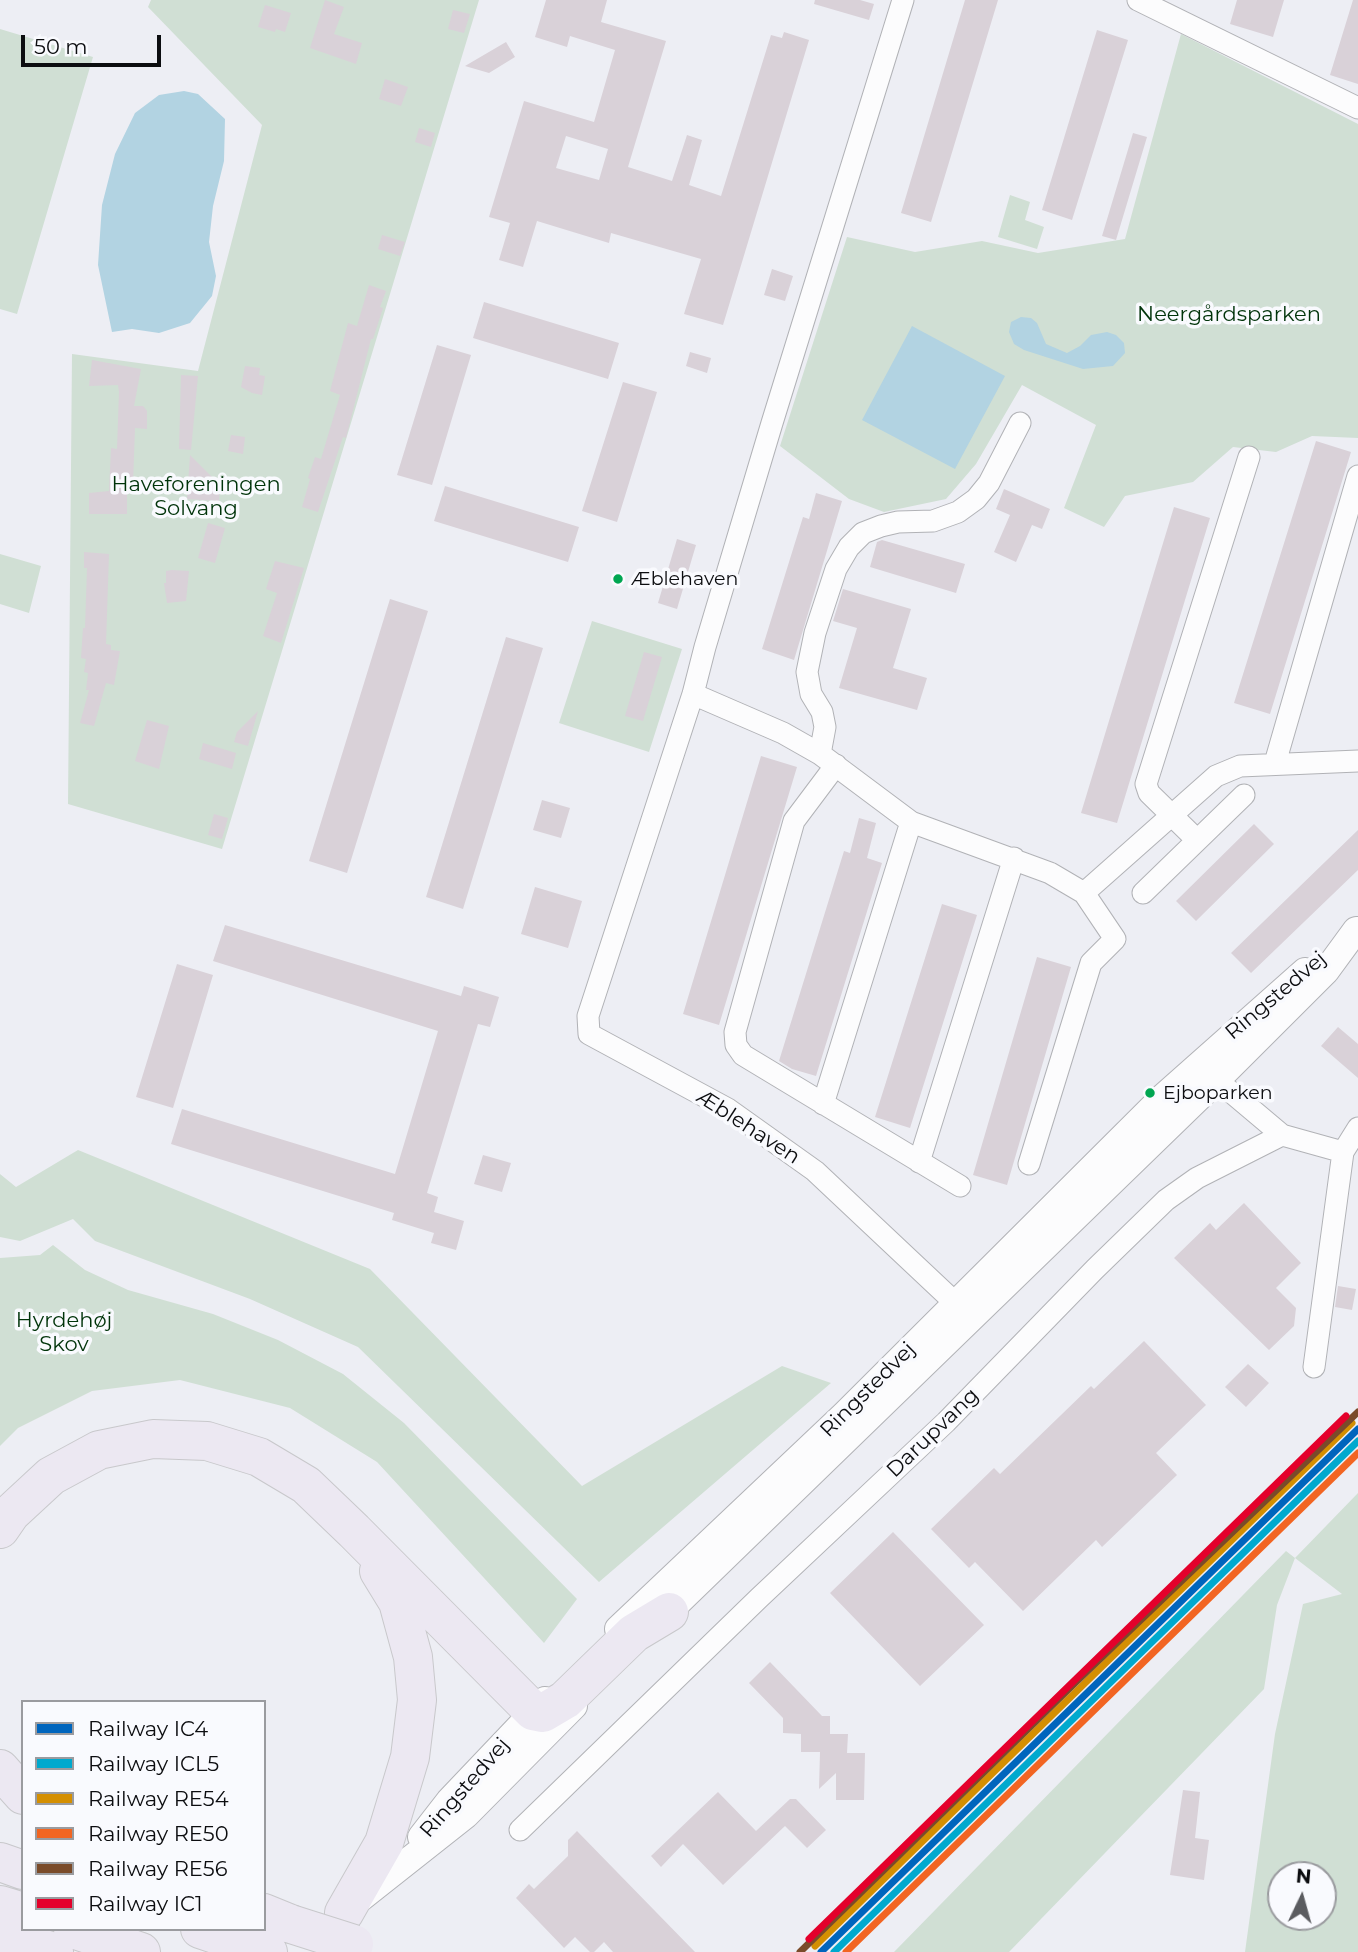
<!DOCTYPE html>
<meta charset="utf-8">
<style>
body{margin:0}
#map{position:relative;width:1358px;height:1952px;overflow:hidden;background:#edeef4;font-family:Montserrat,sans-serif}
canvas{display:block}
.legend{position:absolute;left:21px;top:1700px;width:245px;height:231px;box-sizing:border-box;background:#f9fafe;border:2px solid #9a9b9f;margin:0;padding:9px 12px;list-style:none;font-size:21px;color:#0c0d10}
.legend li{display:flex;align-items:center;gap:14px;height:35px}
.legend b{width:35px;border:2px solid #9a9b9f}
.north{position:absolute;left:1267px;top:1861px;width:70px;height:70px;box-sizing:border-box;background:#f9fafe;border:2px solid #9a9b9f;border-radius:50%;rotate:5deg;font-size:19px;font-weight:700;line-height:28px;text-align:center;color:#0c0d10}
.north::after{content:'';display:block;margin:auto;width:24px;height:32px;background:#5b5c60;clip-path:polygon(50% 0,100% 100%,50% 72%,0 100%)}
.scale{position:absolute;left:21px;top:35px;width:140px;height:32px;box-sizing:border-box;border:4px solid #0c0d10;border-top:0;padding-left:9px;font-size:21px;line-height:24px;white-space:nowrap;color:#0c0d10;-webkit-text-stroke:5px #f9fafe;paint-order:stroke}
</style>
<div id="map">
<canvas width="1358" height="1952"></canvas>
<ul class="legend">
<li><b style="height:9px;background:#0065bd"></b>Railway IC4</li>
<li><b style="height:9px;background:#00a9ce"></b>Railway ICL5</li>
<li><b style="height:9px;background:#d48f02"></b>Railway RE54</li>
<li><b style="height:9px;background:#f26522"></b>Railway RE50</li>
<li><b style="height:9px;background:#7a4b2a"></b>Railway RE56</li>
<li><b style="height:9px;background:#e4002b"></b>Railway IC1</li>
</ul>
<div class="north">N</div>
<div class="scale">50 m</div>
</div>
<script>
const g = document.querySelector('canvas').getContext('2d');
g.lineJoin = 'round';
function fill(path, color) {
  g.fillStyle = color;
  g.fill(path, 'evenodd');
}
function toPath(rows) {
  const path = new Path2D();
  for (const r of rows) {
    path.moveTo(r[0], r[1]);
    for (let i = 2; i < r.length; i += 2) path.lineTo(r[i], r[i + 1]);
  }
  return path;
}
function trace(path, color, width, dash) {
  g.strokeStyle = color;
  g.lineWidth = width;
  g.lineCap = dash ? 'butt' : 'round';
  g.setLineDash(dash || []);
  g.stroke(path);
}
function label(font, color, halo, rows, align = 'center') {
  g.font = font + ' Montserrat,sans-serif';
  g.lineWidth = 7;
  g.setLineDash([]);
  g.textBaseline = 'middle';
  g.strokeStyle = halo;
  g.fillStyle = color;
  for (const [text, x, y, turn = 0] of rows) {
    g.save();
    g.translate(x, y);
    g.rotate((+turn || 0) * Math.PI / 180);
    g.textAlign = isNaN(turn) ? turn : align;
    if (halo) g.strokeText(text, 0, 0);
    g.fillText(text, 0, 0);
    g.restore();
  }
}
const green = toPath([
 [151,0,479,0,222,849,68,804,72,354,198,371,262,125,148,7],
 [0,29,93,57,17,314,0,309],
 [1181,34,1358,124,1358,438,1312,436,1276,452,1233,447,1193,482,1125,496,1104,527,1064,508,1096,425,1022,385,976,464,946,499,884,512,849,499,780,446,847,237,915,252,982,241,1038,253,1125,239],
 [1010,195,1030,202,1025,220,1044,227,1037,249,998,237],
 [0,554,41,566,29,613,0,604],
 [592,621,682,649,649,752,559,723],
 [78,1150,370,1269,582,1486,782,1366,831,1383,599,1582,358,1347,250,1299,95,1241,73,1219,20,1241,0,1237,0,1174,16,1187],
 [53,1245,85,1270,128,1290,213,1314,278,1340,343,1374,404,1423,577,1599,544,1643,377,1462,290,1408,180,1380,92,1391,18,1428,0,1446,0,1258,40,1255],
 [1358,1493,1358,1952,1245,1952,1275,1734,1303,1604,1342,1594,1295,1558,1277,1605,1264,1689,1009,1952,894,1952,1286,1551,1295,1558],
 [1281,1875,1323,1875,1323,1917,1281,1917]
]);
const water = toPath([
 [184,91,198,94,225,119,224,161,213,206,209,242,216,276,212,296,190,323,159,333,132,329,112,332,98,265,102,205,115,154,135,113,159,95],
 [1021,317,1031,318,1037,323,1046,344,1067,353,1080,346,1091,335,1107,332,1116,335,1124,343,1125,353,1113,366,1083,369,1024,350,1014,344,1009,332,1011,322],
 [912,326,1005,376,955,469,862,420]
]);
const building = toPath([
 [325,0,344,7,334,34,362,43,356,64,310,48],
 [546,0,607,0,601,22,666,41,628,167,672,181,687,135,702,140,689,185,721,196,771,35,782,38,784,32,809,40,723,325,684,314,701,259,611,233,609,243,537,221,523,267,499,260,510,223,489,217,524,101,594,122,615,50,570,36,567,47,535,37],
 [566,136,608,149,599,180,556,168],
 [815,0,860,0,874,4,869,20,814,4],
 [965,0,998,0,931,222,901,213],
 [1237,0,1284,0,1273,37,1230,24],
 [1353,0,1358,0,1358,84,1330,75],
 [265,5,291,13,285,32,276,29,275,32,258,27],
 [453,10,470,14,464,33,448,29],
 [1097,30,1128,40,1072,220,1042,210],
 [506,42,515,57,489,73,465,66],
 [385,79,408,87,401,106,379,99],
 [419,128,435,133,431,147,415,142],
 [1133,133,1147,137,1116,240,1102,236],
 [382,235,405,242,400,256,378,249],
 [772,269,793,276,785,301,764,295],
 [369,285,386,291,380,307,383,308,373,339,371,339,346,438,343,437,318,512,302,507,310,479,308,478,315,457,321,459,340,395,330,391,348,323,357,326],
 [484,302,619,343,608,379,473,338],
 [437,345,471,355,432,485,397,475],
 [690,352,711,358,707,373,686,366],
 [92,360,141,369,134,406,143,406,147,411,147,429,135,428,133,484,127,484,127,514,89,514,89,493,109,491,111,448,117,449,119,392,118,385,89,386],
 [245,366,260,368,259,375,265,376,262,395,252,393,241,387],
 [181,375,198,376,191,450,179,449],
 [623,382,657,392,617,522,582,511],
 [231,435,245,437,243,454,228,451],
 [1316,441,1351,452,1270,714,1234,703],
 [190,455,220,485,219,501,187,499],
 [445,486,579,527,568,562,434,521],
 [1004,489,1050,509,1042,529,1032,525,1016,562,994,552,1010,515,996,509],
 [816,493,842,501,794,660,762,649,803,517,809,519],
 [1174,507,1210,518,1117,823,1081,813],
 [208,523,225,528,215,563,198,558],
 [677,539,696,545,677,609,658,603],
 [882,540,965,564,956,593,870,567,877,542],
 [84,552,109,554,106,644,111,645,111,650,120,651,114,685,106,683,94,726,80,723,89,690,86,690,88,673,84,672,86,659,81,658,83,628,85,628,87,568,84,568],
 [275,561,304,568,281,643,263,636,277,593,266,589],
 [172,570,189,571,186,601,167,603,164,583,166,583,166,571],
 [843,589,911,609,893,668,927,678,917,710,839,688,857,628,833,621],
 [390,599,428,611,347,873,309,861],
 [506,637,543,648,463,909,426,897],
 [644,652,662,657,643,721,625,716],
 [258,711,248,746,234,742,237,732],
 [147,720,169,726,159,769,135,761],
 [203,743,236,753,232,769,199,759],
 [761,756,797,767,719,1025,683,1014],
 [542,800,570,808,561,838,533,830],
 [214,814,228,818,222,839,208,835],
 [859,818,876,823,867,858,882,863,816,1076,792,1069,779,1061,844,851,850,853],
 [1254,824,1274,844,1196,921,1176,901],
 [1358,830,1358,870,1251,973,1231,953],
 [535,887,582,901,568,948,521,934],
 [942,904,977,915,910,1128,875,1117],
 [225,925,461,996,464,986,499,997,490,1027,478,1024,427,1193,438,1197,434,1212,464,1221,456,1250,431,1243,434,1233,392,1220,394,1213,171,1144,182,1109,395,1174,438,1031,213,961],
 [1037,957,1071,967,1007,1185,973,1175],
 [177,964,213,975,173,1108,136,1097],
 [1338,1027,1358,1044,1358,1078,1321,1046],
 [483,1155,511,1163,502,1192,474,1184],
 [1244,1203,1301,1263,1276,1288,1296,1308,1294,1326,1269,1350,1174,1258,1210,1223,1216,1230],
 [1338,1286,1356,1289,1352,1310,1335,1307],
 [1144,1341,1206,1405,1156,1453,1177,1475,1102,1547,1096,1540,1023,1611,975,1562,969,1568,931,1529,994,1468,1000,1474,1091,1386,1094,1389],
 [1248,1364,1269,1383,1246,1407,1225,1387],
 [893,1532,984,1625,920,1686,830,1593],
 [770,1662,822,1716,830,1716,830,1734,848,1734,847,1753,865,1753,864,1800,836,1800,836,1773,819,1789,820,1752,801,1752,801,1734,783,1733,783,1718,749,1683],
 [1183,1790,1200,1792,1195,1838,1209,1840,1204,1880,1170,1875],
 [718,1792,756,1831,790,1799,796,1799,826,1830,807,1848,785,1826,723,1885,683,1844,661,1867,651,1856],
 [577,1831,695,1952,613,1952,604,1942,594,1952,590,1952,575,1937,564,1948,516,1898,529,1884,534,1889,568,1856,568,1840]
]);
const minor = toPath([
 [903,0,772,423,705,647,693,694,588,1016,589,1034,728,1109,815,1171,967,1314],
 [1138,0,1358,108],
 [693,694,783,733,820,754,911,822,1050,873,1084,893,1216,776,1240,766,1358,761],
 [820,754,825,727,822,712,811,694,807,672,815,633,836,569,849,547,863,533,881,526,898,522,933,521,958,512,976,499,989,483,1020,423],
 [1275,763,1358,476],
 [836,765,794,821,735,1032,736,1045,743,1055,960,1186],
 [1197,840,1149,793,1146,784,1249,457],
 [1143,893,1244,795],
 [823,1104,911,822],
 [1282,1135,1343,1152],
 [919,1162,1014,858],
 [1029,1164,1091,963,1115,939,1084,893],
 [1314,1367,1343,1152,1358,1128],
 [520,1830,759,1598,946,1422,1095,1269,1166,1200,1197,1178,1282,1135,1206,1071]
]);
const tertiary = toPath([
 [658,1622,1217,1080,1326,971,1356,930],
 [618,1629,844,1415,1164,1096,1305,971],
 [421,1837,449,1801,545,1700],
 [361,1898,466,1815,574,1706]
]);
const motorway = toPath([
 [0,1529,11,1513,51,1476,99,1450,153,1439,207,1441,259,1457,306,1485,354,1531,533,1711,543,1713,565,1700,634,1633,669,1612],
 [0,1769,23,1795],
 [0,1862,23,1870],
 [0,1905,23,1912],
 [264,1913,291,1924],
 [344,1913,384,1843,410,1757,417,1700,413,1657,398,1602,379,1571],
 [73,1929,141,1952],
 [200,1929,268,1952],
 [0,1935,54,1952]
]);
const motorwayBridge = toPath([
 [291,1924,354,1944]
]);
const rail1 = toPath([
 [821,1952,1358,1429]
]);
const rail2 = toPath([
 [834,1952,1358,1441]
]);
const rail3 = toPath([
 [815,1946,1352,1423]
]);
const rail4 = toPath([
 [846,1952,1358,1453]
]);
const rail5 = toPath([
 [800,1952,1076,1682,1358,1412]
]);
const rail6 = toPath([
 [809,1939,1346,1416]
]);
const markers = [
 [618,579,6,"#00a651"],
 [1150,1093,6,"#00a651"]
];
const busNames = [
 ["Æblehaven",631,579],
 ["Ejboparken",1163,1093]
];
const parkNames = [
 ["Neergårdsparken",1229,315],
 ["Haveforeningen",196,485],
 ["Solvang",196,509],
 ["Hyrdehøj",64,1321],
 ["Skov",64,1345]
];
const streetNames = [
 ["Ringstedvej",1276,996,-40],
 ["Æblehaven",748,1127,33],
 ["Ringstedvej",868,1390,-45],
 ["Darupvang",933,1433,-44],
 ["Ringstedvej",465,1788,-49]
];
fill(green, '#d0dfd4');
fill(water, '#b2d3e2');
fill(building, '#d9d1d8');
trace(minor, '#b1b2b6', 23);
trace(tertiary, '#b1b2b6', 28);
trace(motorway, '#c8c8cb', 40);
trace(minor, '#fcfcfd', 21);
trace(tertiary, '#fcfcfd', 26);
trace(motorway, '#ece8f2', 38);
trace(motorwayBridge, '#c8c8cb', 40, []);
trace(motorwayBridge, '#ece8f2', 38);
trace(rail1, '#0065bd', 7);
trace(rail2, '#00a9ce', 7);
trace(rail3, '#d48f02', 7);
trace(rail4, '#f26522', 7);
trace(rail5, '#7a4b2a', 7);
trace(rail6, '#e4002b', 7);
for (const [x, y, r, color] of markers) {
  const dot = new Path2D();
  dot.arc(x, y, r, 0, 2 * Math.PI);
  g.fillStyle = color;
  g.fill(dot);
  trace(dot, '#f9fafe', 2.5);
}
label('19px', '#0c0d10', '#f9fafe', busNames, 'left');
label('21px', '#00340a', '#f9fafe', parkNames);
label('21px', '#0c0d10', '#f9fafe', streetNames);
</script>
